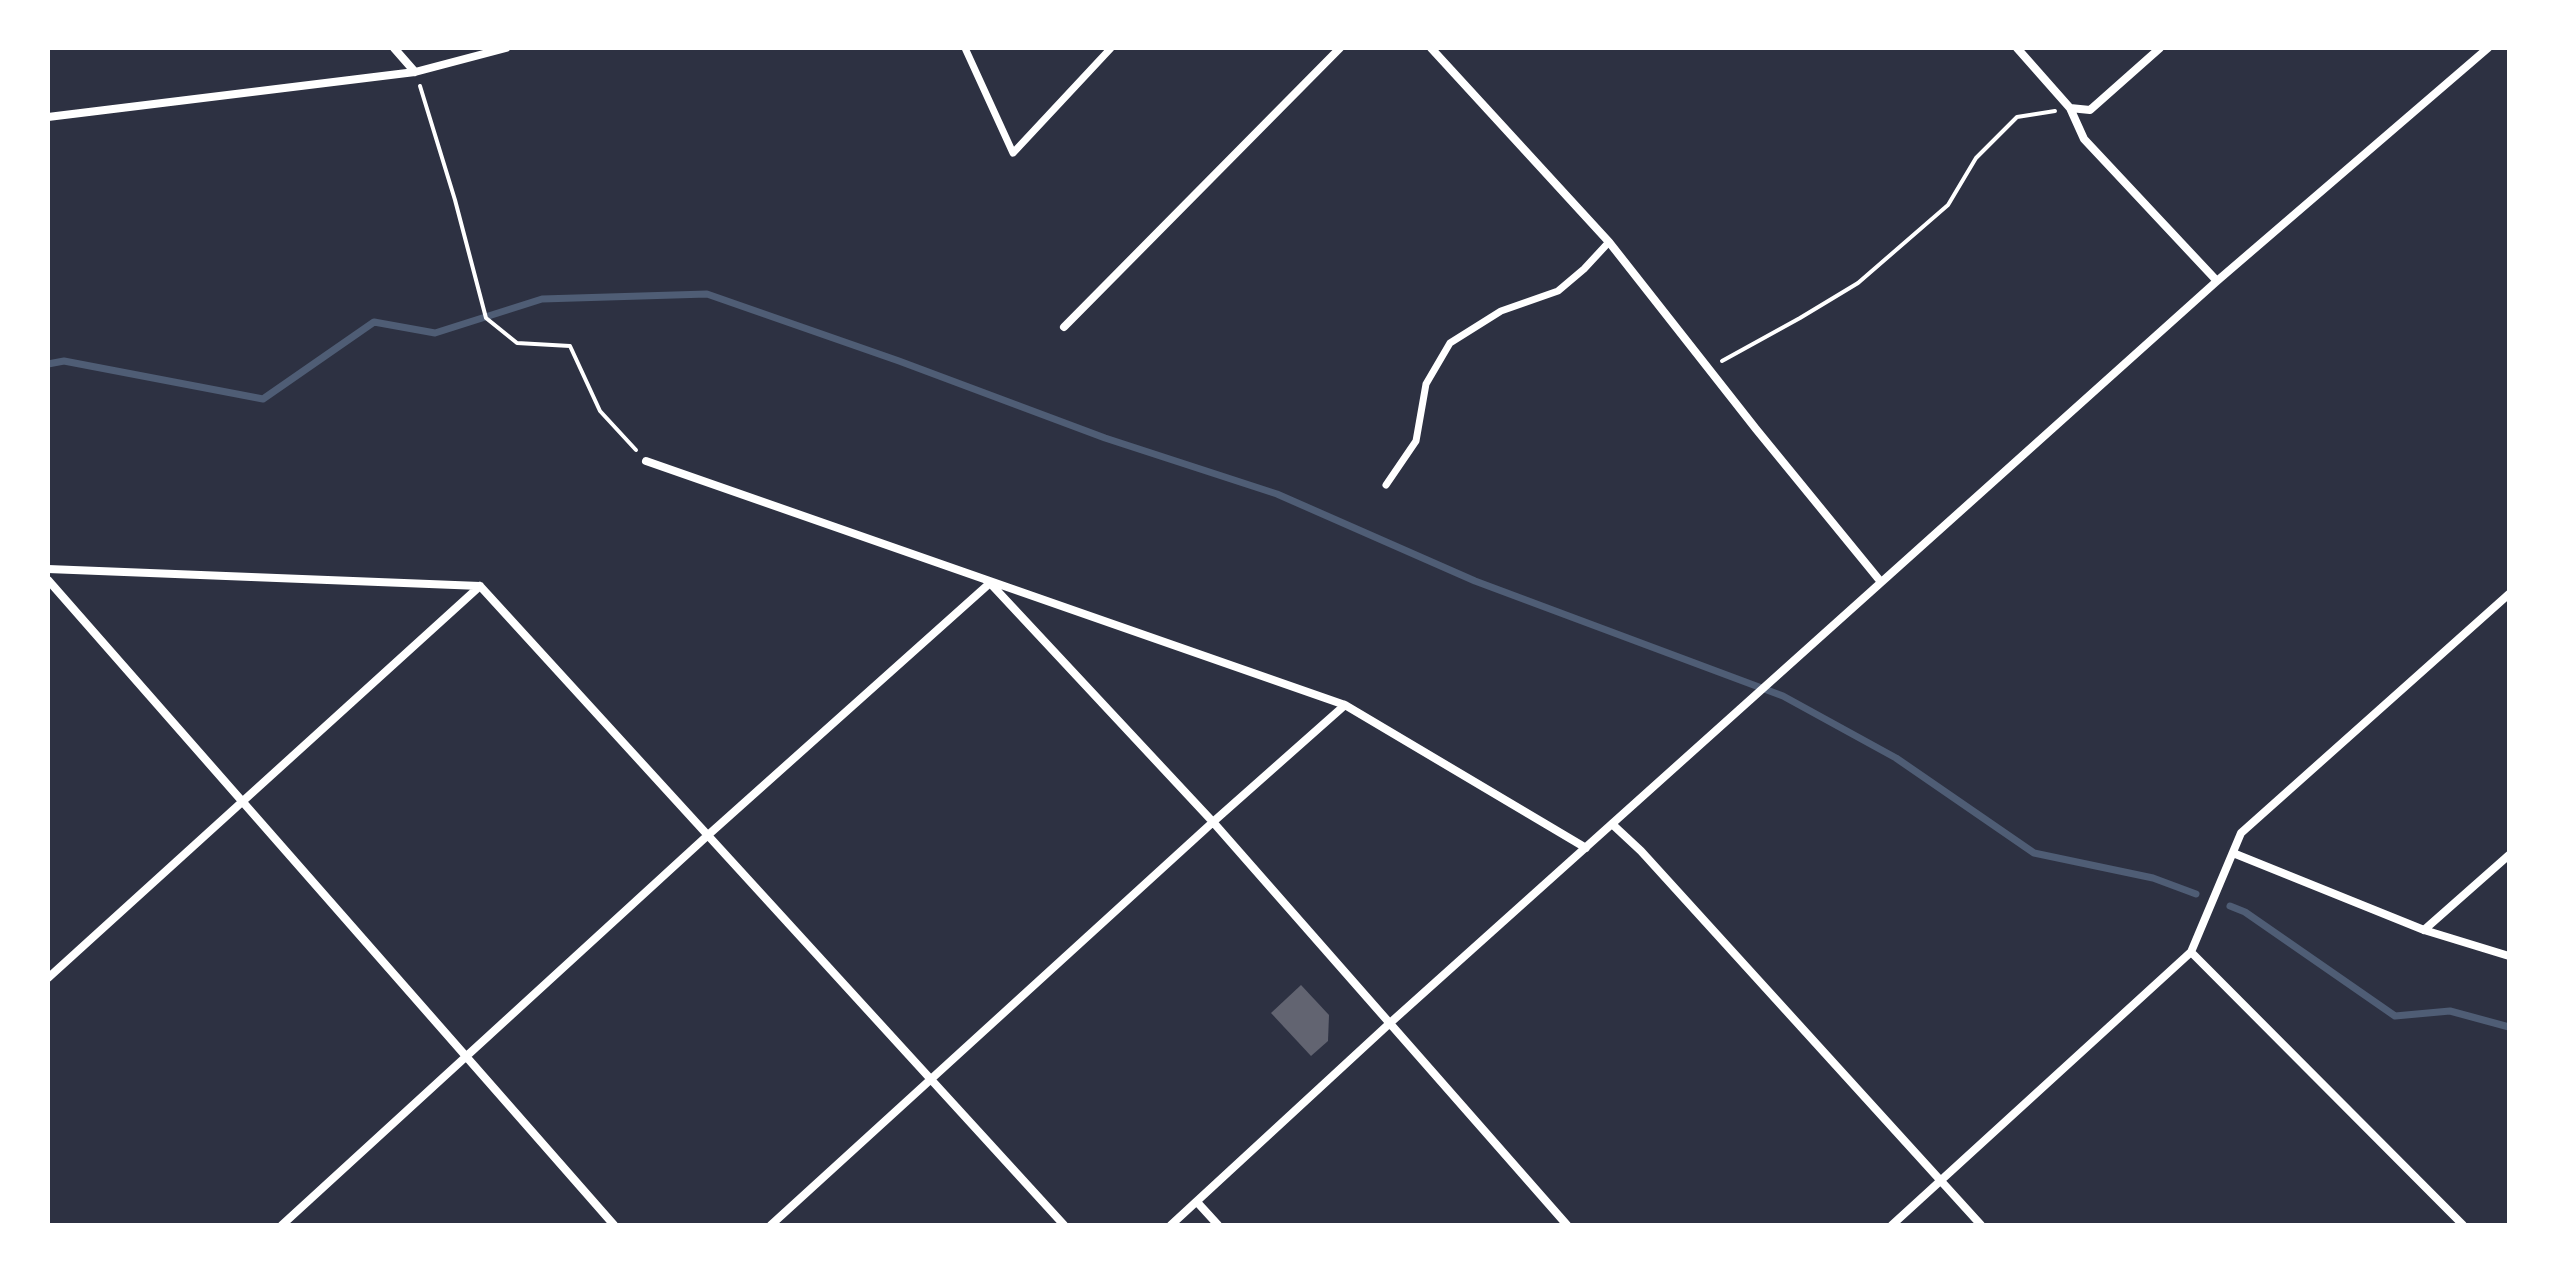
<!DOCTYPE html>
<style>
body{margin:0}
#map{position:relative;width:2557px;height:1273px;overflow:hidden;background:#2d3142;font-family:"Archivo Narrow",sans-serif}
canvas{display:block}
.frame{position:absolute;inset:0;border:50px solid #fff;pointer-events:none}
</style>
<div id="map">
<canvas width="2557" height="1273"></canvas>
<div class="frame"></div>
</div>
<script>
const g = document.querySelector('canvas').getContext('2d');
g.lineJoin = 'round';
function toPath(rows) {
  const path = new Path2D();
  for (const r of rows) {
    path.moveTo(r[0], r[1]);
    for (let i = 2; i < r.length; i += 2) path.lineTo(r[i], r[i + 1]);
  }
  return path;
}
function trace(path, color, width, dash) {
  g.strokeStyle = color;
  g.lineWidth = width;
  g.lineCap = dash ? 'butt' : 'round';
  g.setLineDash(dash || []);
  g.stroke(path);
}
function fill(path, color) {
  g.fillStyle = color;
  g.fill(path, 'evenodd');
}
const stream = toPath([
 [48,364,64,361,263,399,374,322,435,333,542,299,707,294,899,361,1105,438,1277,494,1475,581,1783,696,1896,758,2034,853,2153,878,2196,894],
 [2230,906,2245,912,2395,1016,2450,1011,2509,1027]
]);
const building = toPath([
 [1301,985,1329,1015,1328,1041,1311,1056,1271,1013]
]);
const path = toPath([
 [420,86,455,200,486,318,517,343,570,346,600,411,636,450],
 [1722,361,1800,318,1858,283,1948,205,1976,158,2017,117,2055,111]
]);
const pedestrian = toPath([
 [965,48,1013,153,1111,48],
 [1386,485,1416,441,1426,384,1450,343,1501,311,1558,291,1584,269,1609,242]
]);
const minor = toPath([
 [394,48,415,72],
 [1431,48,1609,242,1756,429,1881,582],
 [2017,48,2070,108,2084,139,2217,281],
 [2070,108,2090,110,2160,48],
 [48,117,415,72,506,48],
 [1064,327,1340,48],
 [646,461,1345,705,1586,848],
 [48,569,480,586],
 [48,580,614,1225],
 [480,586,1064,1225],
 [1612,824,1641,851,1981,1225],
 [2233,853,2424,930,2509,956],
 [2424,930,2509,855],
 [2191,952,2463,1225],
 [48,978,480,586],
 [1197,1202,1218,1225],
 [282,1225,707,836,990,583,1213,822,1567,1225],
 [771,1225,1213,822,1345,705],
 [1171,1225,1390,1023,2217,281,2488,48],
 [1892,1225,2191,952,2241,833,2509,594]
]);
trace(stream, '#4f5d75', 7);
fill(building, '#626471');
trace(path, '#fff', 4);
trace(pedestrian, '#fff', 7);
trace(minor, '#fff', 8);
</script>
